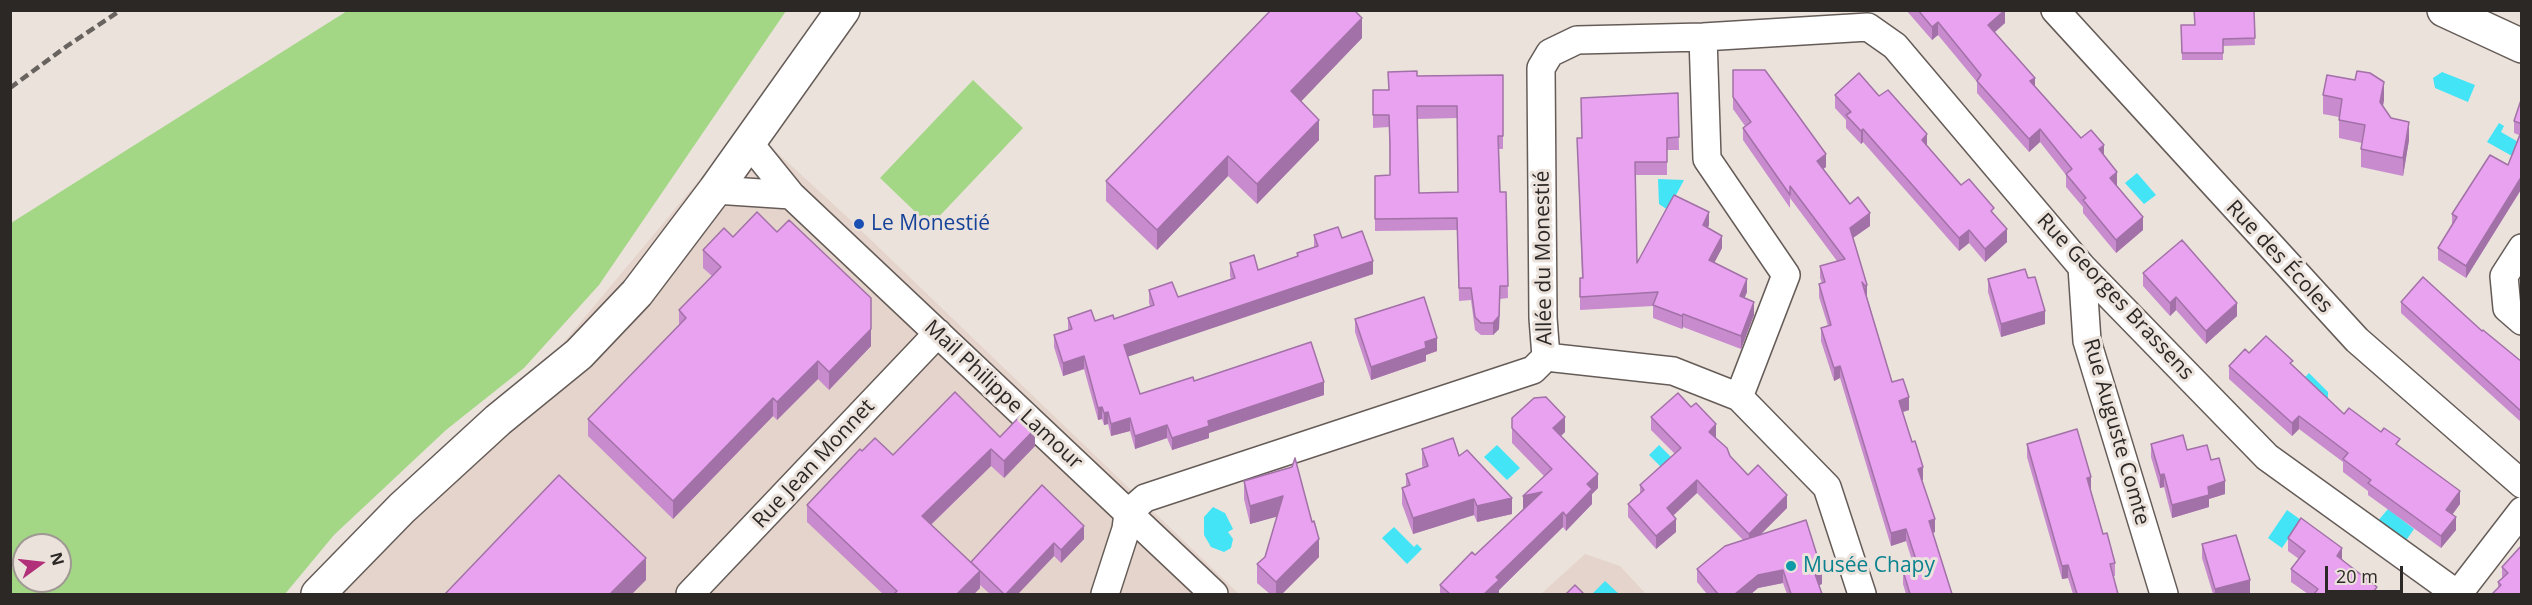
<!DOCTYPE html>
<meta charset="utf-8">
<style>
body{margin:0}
#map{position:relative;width:2532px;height:605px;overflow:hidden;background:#ebe2dc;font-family:"Open Sans",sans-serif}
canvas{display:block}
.frame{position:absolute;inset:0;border:12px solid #2c2826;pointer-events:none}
.north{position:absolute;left:12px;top:533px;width:60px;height:60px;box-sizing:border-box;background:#ebe2dc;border:2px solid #9f9893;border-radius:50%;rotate:75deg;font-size:16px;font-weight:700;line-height:24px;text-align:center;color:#2c2826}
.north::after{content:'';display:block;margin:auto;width:21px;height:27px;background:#b22f79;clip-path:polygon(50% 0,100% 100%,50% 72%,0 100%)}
.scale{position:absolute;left:2325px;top:566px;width:78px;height:27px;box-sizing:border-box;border:3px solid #2c2826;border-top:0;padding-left:8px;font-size:18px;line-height:21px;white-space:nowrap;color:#2c2826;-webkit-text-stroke:4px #ebe2dc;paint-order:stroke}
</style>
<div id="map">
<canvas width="2532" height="605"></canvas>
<div class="frame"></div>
<div class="north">N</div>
<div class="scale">20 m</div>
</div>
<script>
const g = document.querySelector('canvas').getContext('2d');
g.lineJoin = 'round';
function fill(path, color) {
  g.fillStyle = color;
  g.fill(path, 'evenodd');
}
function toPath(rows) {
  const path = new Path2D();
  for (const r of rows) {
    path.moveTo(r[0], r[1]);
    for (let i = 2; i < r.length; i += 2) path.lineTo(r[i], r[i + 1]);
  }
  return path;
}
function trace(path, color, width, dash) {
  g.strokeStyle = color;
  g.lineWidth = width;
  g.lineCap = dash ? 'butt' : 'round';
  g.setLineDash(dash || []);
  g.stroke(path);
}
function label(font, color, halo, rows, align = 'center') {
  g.font = font + ' "Open Sans",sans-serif';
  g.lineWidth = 6;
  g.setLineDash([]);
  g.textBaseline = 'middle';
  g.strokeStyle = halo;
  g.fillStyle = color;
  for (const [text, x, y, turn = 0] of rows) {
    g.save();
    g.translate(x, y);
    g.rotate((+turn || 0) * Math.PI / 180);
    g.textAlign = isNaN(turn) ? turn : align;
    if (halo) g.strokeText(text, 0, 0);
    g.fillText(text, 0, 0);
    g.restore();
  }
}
const built = toPath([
 [746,124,845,215,1239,594,342,594,489,432],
 [1585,554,1620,566,1646,594,1541,594]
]);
const green = toPath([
 [347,11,786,11,599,285,524,368,446,430,334,535,285,594,11,594,11,223],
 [24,545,60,545,60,581,24,581],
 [973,80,1023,128,930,226,880,178]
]);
const water = toPath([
 [2442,72,2475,85,2468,102,2435,88,2433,78],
 [2499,123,2504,126,2501,132,2520,143,2512,156,2487,142],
 [2137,173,2156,195,2144,204,2125,183],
 [1658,179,1684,180,1668,210,1659,204],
 [2309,373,2328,392,2328,399,2300,382],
 [1497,445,1520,468,1507,480,1484,457],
 [1659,445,1680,466,1670,476,1649,455],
 [1213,507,1225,513,1233,529,1228,532,1233,539,1231,548,1224,552,1211,547,1204,535,1204,517],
 [2388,509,2414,529,2405,542,2377,522],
 [2287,510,2301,520,2282,548,2268,538],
 [1394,527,1414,547,1417,544,1422,549,1407,564,1382,538],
 [1605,581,1619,594,1592,594]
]);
const minor = toPath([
 [2055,10,2357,340,2522,484],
 [1703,37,1707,159,1786,275,1739,397],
 [749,143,791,195,1214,594],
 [715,190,791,195],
 [2522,248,2504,276,2507,308,2522,321],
 [2082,267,2087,341,2164,594],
 [1546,357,1673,371,1739,397,1827,487,1862,594],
 [690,594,938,333],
 [1105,594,1126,529,1128,513,1145,498,1533,370,1546,357,1543,318,1541,68,1550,53,1577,40,1703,37,1868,27,1895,46,2082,267,2267,457,2457,594],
 [2458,594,2522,511]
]);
const tertiary = toPath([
 [2444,10,2522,46],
 [318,594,402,508,498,420,579,354,637,293,715,190,843,10]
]);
const rail = toPath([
 [10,88,67,46,121,10]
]);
const wall = toPath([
 [1906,10,2005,10,2005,23,1995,32,2035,86,2081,138,2104,156,2117,185,2116,185,2143,230,2116,253,2083,213,2083,207,2066,187,2066,175,2040,142,2029,152,1977,93,1977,82,1938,35,1932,40],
 [2254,10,2255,45,2223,46,2223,60,2182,60,2181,25,2195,25],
 [1362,38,1301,101,1319,140,1257,204,1228,176,1157,250,1106,201,1106,181],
 [1733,70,1826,167,1823,169,1850,204,1870,226,1853,238,1867,285,1867,297,1892,382,1909,410,1903,412,1923,480,1922,480,1935,532,1933,533,1952,594,1906,594,1903,584,1903,571,1914,567,1906,541,1891,546,1840,378,1834,381,1821,341,1821,328,1828,326,1819,297,1819,284,1822,283,1820,278,1820,266,1837,261,1790,198,1790,208,1743,140,1743,128,1745,126,1733,109],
 [1503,75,1503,149,1499,149,1500,192,1506,192,1508,298,1500,299,1499,329,1493,335,1481,335,1475,330,1471,300,1459,301,1457,230,1375,231,1375,176,1390,175,1389,127,1373,128,1373,103,1388,90,1417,76],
 [1457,118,1458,192,1419,193,1417,119],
 [1678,93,1679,150,1667,150,1667,175,1635,175,1637,263,1709,225,1707,228,1722,248,1714,263,1747,292,1744,298,1754,315,1741,349,1683,327,1682,329,1653,318,1653,306,1580,310,1580,278,1582,278,1577,138,1582,138],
 [1835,95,1879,96,1927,146,1961,185,1994,214,2007,242,1985,262,1969,243,1959,251,1863,142,1861,144,1846,128,1846,120,1835,108],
 [2323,95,2384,100,2383,106,2391,118,2409,140,2403,176,2361,167,2361,149,2362,143,2339,138,2339,117,2323,114],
 [2522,97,2522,188,2466,278,2438,260,2438,248,2452,225,2452,214,2508,165,2519,135,2514,133,2514,121],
 [1314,235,1342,238,1373,274,1127,356,1140,394,1194,381,1324,395,1209,433,1209,438,1172,450,1167,438,1135,449,1130,431,1111,436,1108,424,1104,425,1102,419,1098,420,1084,369,1063,376,1054,347,1054,335,1068,330,1068,318,1095,321,1114,319,1150,306,1149,303,1149,290,1178,297,1231,279,1230,276,1230,263,1258,270,1297,257,1297,253,1314,247],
 [733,237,871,346,829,390,818,379,777,420,773,416,673,519,588,436,588,419,679,325,679,310,712,276,703,268,703,250],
 [2143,273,2237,316,2206,344,2176,310,2170,316,2143,286],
 [1988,279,2045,324,2001,337,1988,292],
 [2401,302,2482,331,2522,362,2522,423,2401,313],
 [1355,319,1437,351,1426,355,1426,361,1371,380,1355,332],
 [2249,353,2293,366,2344,414,2400,447,2460,504,2452,515,2456,530,2441,548,2368,495,2368,491,2343,472,2343,462,2299,429,2292,436,2229,379,2229,366],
 [1651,417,1716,437,1716,438,1730,456,1748,475,1787,508,1761,534,1822,584,1819,585,1822,594,1787,594,1783,583,1758,588,1751,594,1707,594,1697,582,1697,569,1743,540,1697,493,1673,516,1676,532,1656,549,1628,517,1628,504,1640,494,1640,485,1675,454,1651,430],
 [1512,418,1565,432,1561,436,1598,488,1592,494,1592,504,1566,531,1563,527,1499,590,1499,594,1440,594,1440,585,1475,555,1523,509,1544,476,1512,443],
 [1000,437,1035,446,1004,478,991,466,931,525,971,562,1042,485,1084,539,1061,563,1054,556,1018,594,990,594,980,585,980,588,974,594,883,594,807,522,807,505,862,451,893,455],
 [2027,444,2091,490,2090,490,2103,534,2115,563,2115,576,2113,576,2118,594,2073,594,2068,578,2062,579,2027,457],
 [2151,444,2187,450,2211,460,2225,494,2209,499,2209,507,2172,518,2164,487,2160,488,2151,457],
 [1422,449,1459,456,1512,514,1477,522,1474,515,1413,534,1402,504,1402,488,1406,487,1406,474,1423,468,1422,465],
 [1244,481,1319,557,1282,594,1270,594,1257,583,1257,564,1265,557,1277,516,1250,524,1244,499],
 [2288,538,2342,559,2378,594,2308,594,2291,582,2291,569,2299,559,2288,551],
 [2202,544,2250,594,2213,594,2202,558],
 [2522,545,2522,594,2498,588,2498,582,2502,579,2502,567]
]);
const shadedWall = toPath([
 [2005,10,2005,23,1988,38,1988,25],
 [1362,18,1362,38,1291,112,1291,91],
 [1938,22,1938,35,1932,40,1932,27],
 [2035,78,2035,91,2030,81],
 [2384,82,2384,100,2380,120,2380,102],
 [1319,120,1319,140,1257,204,1257,184],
 [2409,122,2409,140,2403,176,2403,158],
 [1863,129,1863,142,1861,144,1861,131],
 [2040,129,2040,142,2029,152,2029,139],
 [1927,134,1927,147,1922,140],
 [2104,145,2104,158,2099,149],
 [1826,154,1826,167,1817,173,1817,161],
 [1228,156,1228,176,1157,250,1157,230],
 [2117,172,2117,185,2110,191,2110,178],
 [2522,176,2522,188,2466,278,2466,266],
 [1709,212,1709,225,1703,238,1703,225],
 [1870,213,1870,226,1850,240,1850,228],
 [2143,217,2143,230,2116,253,2116,240],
 [2007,229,2007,242,1985,262,1985,249],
 [1969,230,1969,243,1959,251,1959,238],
 [1722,236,1722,248,1709,273,1709,260],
 [1373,261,1373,274,1124,358,1124,345],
 [1747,279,1747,292,1740,309,1740,296],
 [1867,285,1867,297,1865,298,1865,286],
 [2176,297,2176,310,2170,316,2170,303],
 [1500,299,1499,329,1493,335,1493,323],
 [1754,302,1754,315,1741,349,1741,336],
 [2237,303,2237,316,2206,344,2206,331],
 [2045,311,2045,324,2001,337,2001,324],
 [1683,314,1683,327,1682,329,1682,316],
 [871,329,871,346,829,390,829,372],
 [1437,338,1437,351,1426,355,1426,361,1371,380,1371,367,1425,342],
 [1084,356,1084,369,1063,376,1063,363],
 [818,361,818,379,777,420,777,402],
 [1840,366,1840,378,1834,381,1834,368],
 [1324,382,1324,395,1209,433,1209,438,1172,450,1172,438,1208,421],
 [1909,397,1909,410,1899,413,1899,401],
 [773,398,773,416,673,519,673,501],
 [1102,407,1102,419,1098,420,1098,408],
 [1108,412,1108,424,1104,425,1104,413],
 [2299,416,2299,429,2292,436,2292,423],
 [1565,417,1565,432,1553,443,1553,428],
 [1130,418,1130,431,1111,436,1111,424],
 [1716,424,1716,437,1709,445,1709,432],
 [1167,425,1167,438,1135,449,1135,436],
 [1035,429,1035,446,1004,478,1004,461],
 [991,449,991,466,922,533,922,516],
 [1923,467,1923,480,1918,481,1918,469],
 [1598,474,1598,488,1592,494,1592,504,1566,531,1566,516,1587,484],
 [2164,474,2164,487,2160,488,2160,475],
 [2091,477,2091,490,2087,491,2087,478],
 [1697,480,1697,493,1667,521,1667,508],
 [2225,481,2225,494,2209,499,2209,507,2172,518,2172,505,2208,487],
 [2460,491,2460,504,2446,523,2446,510],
 [1542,492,1523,511,1523,496],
 [1787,495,1787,508,1749,546,1749,534],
 [1283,496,1283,515,1250,524,1250,506],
 [1512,498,1512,514,1477,522,1477,506],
 [1474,499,1474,515,1413,534,1413,518],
 [1563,512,1563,527,1499,590,1499,594,1484,594,1496,577],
 [2456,517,2456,530,2441,548,2441,536],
 [1676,519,1676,532,1656,549,1656,536],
 [1935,519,1935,532,1929,534,1929,521],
 [1084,526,1084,539,1061,563,1061,550],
 [1906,529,1906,541,1891,546,1891,533],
 [1319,539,1319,557,1282,594,1276,594,1276,582],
 [1054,543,1054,556,1018,594,1006,594],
 [2342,548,2342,561,2337,556],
 [646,558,646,580,632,594,610,594],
 [2068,565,2068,578,2062,579,2062,566],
 [1783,570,1783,583,1758,588,1751,594,1735,594,1758,575],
 [980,571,980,588,974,594,957,594],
 [1822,571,1822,584,1815,587,1815,574],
 [2250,580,2250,594,2215,594,2215,589]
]);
const building = toPath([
 [1271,10,1354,10,1362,18,1291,91,1319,120,1257,184,1228,156,1157,230,1106,181,1271,10],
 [1918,10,2005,10,1988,25,2035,78,2030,81,2081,138,2091,130,2104,145,2099,149,2117,172,2110,178,2143,217,2116,240,2083,200,2086,198,2066,174,2072,169,2040,129,2029,139,1977,81,1981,75,1938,22,1932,27,1918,10],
 [2194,10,2254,10,2255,38,2223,39,2223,53,2182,53,2181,25,2195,25,2194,10],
 [1733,70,1765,70,1826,154,1817,161,1850,204,1858,197,1870,213,1850,228,1867,285,1865,286,1862,282,1892,382,1903,379,1909,397,1899,401,1912,442,1915,441,1923,467,1918,469,1935,519,1929,521,1952,594,1910,594,1903,571,1918,566,1906,529,1891,533,1840,366,1834,368,1821,328,1831,325,1819,284,1825,282,1820,266,1845,259,1790,186,1790,195,1743,128,1751,122,1733,97,1733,70],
 [1417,71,1417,76,1503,75,1503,136,1498,136,1500,192,1506,192,1508,286,1500,286,1499,316,1493,323,1481,323,1475,317,1471,288,1459,288,1457,218,1375,219,1375,176,1390,175,1390,145,1389,115,1373,115,1373,90,1389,90,1388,72,1417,71],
 [1417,106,1457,106,1458,192,1419,193,1417,106],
 [2357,71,2370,73,2384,82,2380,102,2391,118,2409,122,2403,158,2361,149,2365,125,2339,120,2342,99,2323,95,2327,75,2355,80,2357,71],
 [1859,73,1879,96,1888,90,1927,134,1922,140,1961,185,1969,179,1994,208,1991,211,2007,229,1985,249,1969,230,1959,238,1863,129,1861,131,1846,115,1851,112,1835,95,1859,73],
 [1678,93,1679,137,1667,138,1667,162,1635,162,1637,263,1674,195,1709,212,1703,225,1722,236,1709,260,1747,279,1740,296,1754,302,1741,336,1683,314,1682,316,1653,305,1658,292,1580,297,1580,278,1583,278,1577,138,1582,138,1581,98,1678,93],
 [2522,97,2522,124,2514,121,2522,97],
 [2522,130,2522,176,2466,266,2438,248,2457,217,2452,214,2490,155,2508,165,2522,130],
 [757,212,777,232,789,220,871,298,871,329,829,372,818,361,777,402,773,398,673,501,588,419,686,318,679,310,721,267,703,250,724,228,733,237,757,212],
 [1338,227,1342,238,1362,231,1373,261,1124,345,1140,394,1193,377,1194,381,1311,342,1324,382,1208,421,1209,426,1172,438,1167,425,1135,436,1130,418,1111,424,1108,412,1104,413,1102,407,1098,408,1084,356,1063,363,1054,335,1072,329,1068,318,1091,310,1095,321,1113,315,1114,319,1154,305,1149,290,1172,282,1178,297,1235,278,1230,263,1254,255,1258,270,1298,256,1297,253,1318,246,1314,235,1338,227],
 [2182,240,2237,303,2206,331,2176,297,2170,303,2143,273,2182,240],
 [2025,269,2028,278,2035,277,2045,311,2001,324,1988,279,2025,269],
 [2423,277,2482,331,2483,330,2522,362,2522,412,2401,302,2423,277],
 [1424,297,1437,338,1425,342,1426,348,1371,367,1355,319,1424,297],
 [2266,336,2293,361,2290,363,2344,414,2349,408,2381,432,2384,428,2400,439,2396,444,2460,491,2446,510,2456,517,2441,536,2368,483,2371,480,2343,459,2348,453,2299,416,2292,423,2229,366,2245,349,2249,353,2266,336],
 [955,392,1000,437,1020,416,1035,429,1004,461,991,449,922,516,980,571,957,594,894,594,897,591,807,505,860,449,862,451,875,438,893,455,955,392],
 [1678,393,1691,407,1696,403,1716,424,1709,432,1727,448,1730,456,1748,475,1758,465,1787,495,1749,534,1697,480,1667,508,1676,519,1656,536,1628,504,1644,490,1640,485,1681,448,1651,417,1678,393],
 [1546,397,1565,417,1553,428,1598,474,1587,484,1592,489,1566,516,1563,512,1496,577,1499,580,1484,594,1450,594,1440,585,1472,552,1475,555,1542,492,1523,496,1552,469,1512,428,1512,418,1534,398,1546,397],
 [2077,429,2091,477,2087,478,2103,534,2107,533,2115,563,2110,564,2118,594,2077,594,2068,565,2062,566,2027,444,2077,429],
 [2183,435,2187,450,2207,445,2211,460,2219,458,2225,481,2208,487,2209,495,2172,505,2164,474,2160,475,2151,444,2183,435],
 [1453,438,1459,456,1467,450,1512,498,1477,506,1474,499,1413,518,1402,488,1410,485,1406,474,1428,466,1422,449,1453,438],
 [1295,458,1312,522,1314,521,1319,539,1276,582,1257,564,1265,557,1283,496,1250,506,1244,481,1292,467,1295,458],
 [559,475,646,558,610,594,445,594,559,475],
 [1042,485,1084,526,1061,550,1054,543,1006,594,1004,594,971,562,1042,485],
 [2301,518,2342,548,2337,556,2377,587,2374,591,2378,594,2314,594,2318,589,2291,569,2305,551,2288,538,2301,518],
 [1806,520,1822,571,1815,574,1822,594,1791,594,1783,570,1758,575,1735,594,1718,594,1697,569,1725,546,1806,520],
 [2236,535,2250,580,2215,589,2202,544,2236,535],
 [2522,545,2522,594,2492,594,2501,585,2498,582,2508,573,2502,567,2522,545],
 [1575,585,1584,594,1566,594,1575,585]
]);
const markers = [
 [859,224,6,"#1a4fb4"],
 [1791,566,6,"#0f9aa8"]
];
const transitNames = [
 ["Le Monestié",871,224]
];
const streetNames = [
 ["Rue des Écoles",2279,257,47],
 ["Allée du Monestié",1544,258,-91],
 ["Rue Georges Brassens",2115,297,47],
 ["Mail Philippe Lamour",1003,395,43],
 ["Rue Auguste Comte",2116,432,74],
 ["Rue Jean Monnet",814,464,-47]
];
const cultureNames = [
 ["Musée Chapy",1803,566]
];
fill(built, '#e5d4cb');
fill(green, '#a3d786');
fill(water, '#43e4f6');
trace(minor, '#655c58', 30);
trace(tertiary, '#655c58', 36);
trace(minor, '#fff', 27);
trace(tertiary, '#fff', 33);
trace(rail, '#68635f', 4.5, [9, 4.5]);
fill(wall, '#c88bce');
fill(shadedWall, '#a271a7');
fill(building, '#e8a2ef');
trace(building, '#a271a7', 1.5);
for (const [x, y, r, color] of markers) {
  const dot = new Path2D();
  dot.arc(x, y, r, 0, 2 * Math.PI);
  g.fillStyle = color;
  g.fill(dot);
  trace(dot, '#ebe2dc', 2);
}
label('21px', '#164399', '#ebe2dc', transitNames, 'left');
label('21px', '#2c2826', '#ebe2dc', streetNames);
label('21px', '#0d838f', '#ebe2dc', cultureNames, 'left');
</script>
